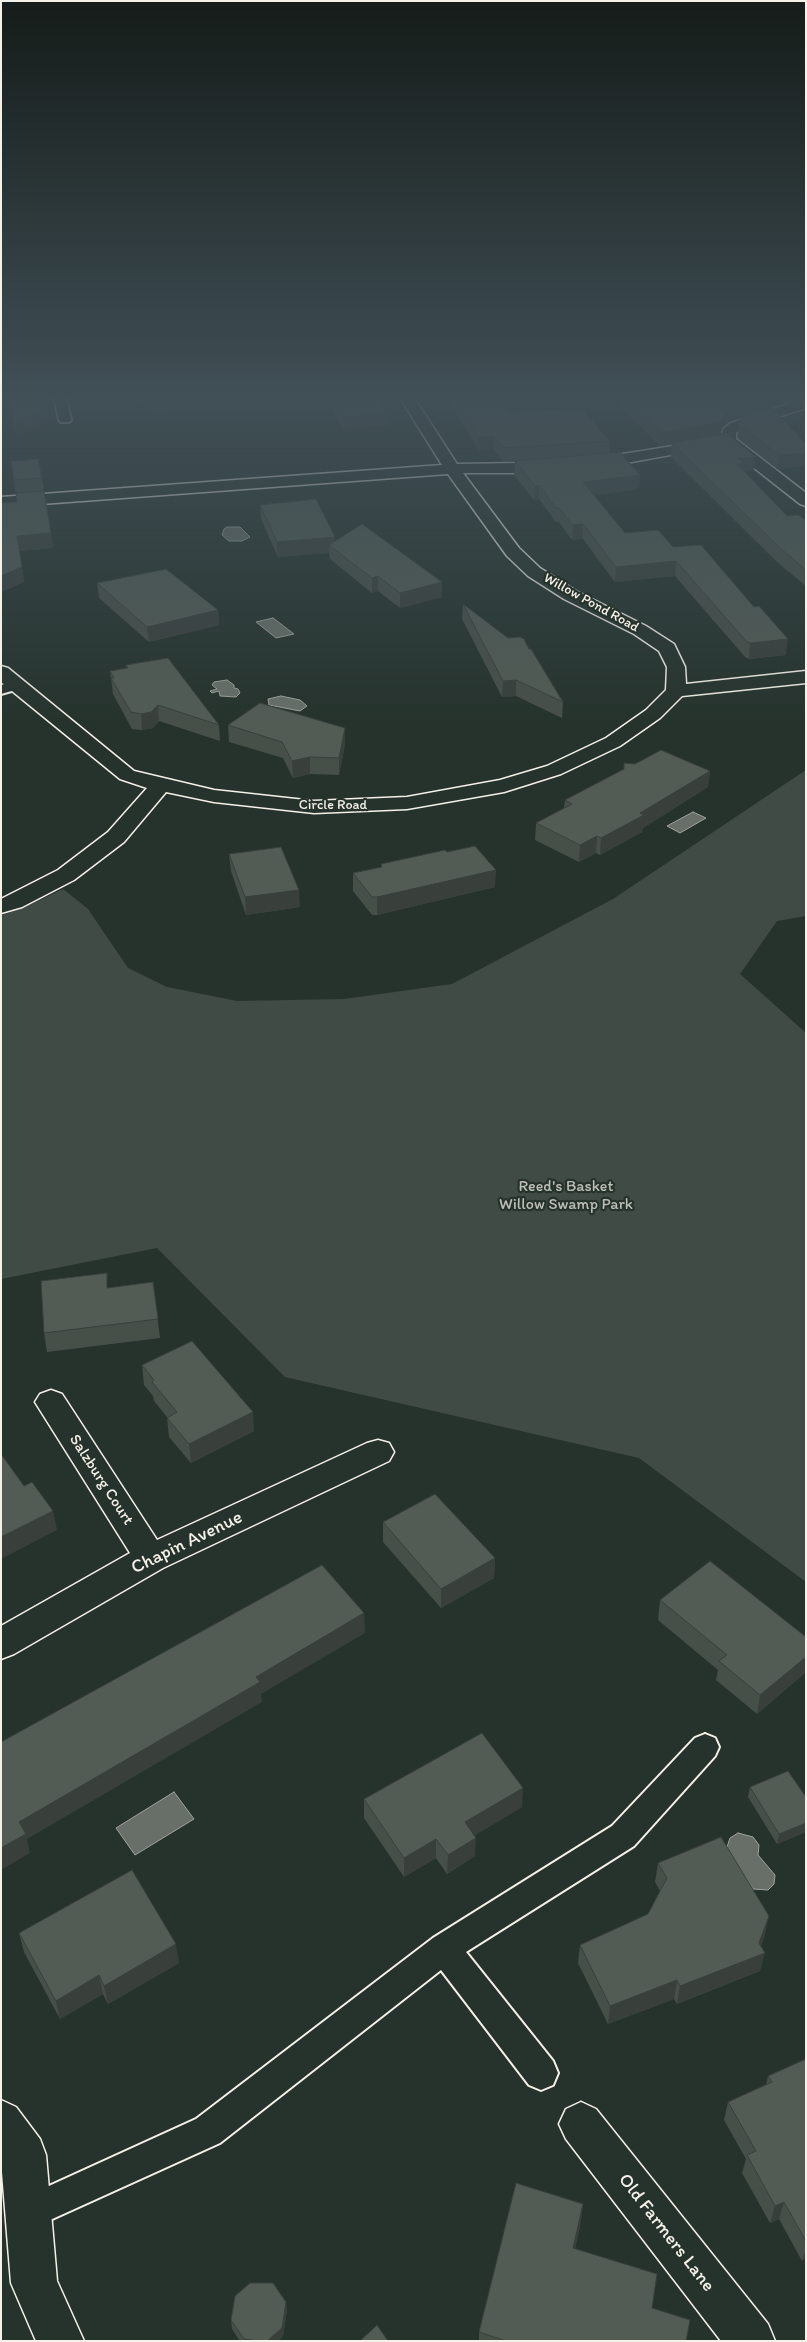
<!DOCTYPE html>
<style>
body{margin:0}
#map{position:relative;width:807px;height:2342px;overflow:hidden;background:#26332d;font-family:Itim,sans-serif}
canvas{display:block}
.frame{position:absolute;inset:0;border:2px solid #f4f1e8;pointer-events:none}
</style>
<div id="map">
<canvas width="807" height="2342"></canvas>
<div class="frame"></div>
</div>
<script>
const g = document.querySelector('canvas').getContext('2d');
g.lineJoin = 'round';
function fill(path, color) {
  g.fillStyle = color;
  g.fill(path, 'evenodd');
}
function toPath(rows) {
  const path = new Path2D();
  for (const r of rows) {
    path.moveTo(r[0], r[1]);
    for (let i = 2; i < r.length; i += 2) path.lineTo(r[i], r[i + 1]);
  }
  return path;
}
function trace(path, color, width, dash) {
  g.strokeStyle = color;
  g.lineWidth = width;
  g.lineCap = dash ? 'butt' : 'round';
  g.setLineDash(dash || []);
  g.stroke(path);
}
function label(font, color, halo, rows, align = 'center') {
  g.font = font + ' Itim,sans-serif';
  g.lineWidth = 4.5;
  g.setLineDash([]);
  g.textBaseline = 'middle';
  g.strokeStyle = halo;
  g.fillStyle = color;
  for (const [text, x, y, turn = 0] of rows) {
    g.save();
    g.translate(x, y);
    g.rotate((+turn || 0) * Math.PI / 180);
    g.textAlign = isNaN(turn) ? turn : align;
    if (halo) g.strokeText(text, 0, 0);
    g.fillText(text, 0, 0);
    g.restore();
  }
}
const green = toPath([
 [806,770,806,916,777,921,740,974,806,1033,806,1582,639,1458,285,1377,157,1248,1,1279,1,915,21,909,63,889,88,909,128,968,167,987,237,1001,344,999,452,984,613,899]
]);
const water = toPath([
 [227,527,240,527,250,537,242,541,229,541,222,535,224,529,227,527],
 [273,618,294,634,276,638,256,622,273,618],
 [227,680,234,685,234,688,238,689,240,693,236,697,220,696,219,691,212,693,210,691,217,689,212,685,214,682,227,680],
 [281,696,300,700,307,706,300,711,269,705,268,699,281,696],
 [693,812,706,818,680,833,667,826,693,812],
 [174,1792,194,1819,135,1855,116,1828,174,1792],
 [738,1833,753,1837,759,1845,758,1855,775,1875,774,1884,768,1890,753,1889,729,1852,727,1847,730,1838,738,1833]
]);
const service = toPath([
 [54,396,66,396,71,420,69,422,61,422,59,420,54,396],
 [17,681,22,682,24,685,22,688,1,694,1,685,17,681],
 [705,1734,715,1738,719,1747,715,1756,634,1846,466,1952,553,2061,558,2073,553,2085,541,2090,529,2085,441,1970,220,2143,28,2230,16,2225,11,2213,16,2201,196,2119,433,1938,612,1826,695,1738,705,1734]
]);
const minor = toPath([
 [399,396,413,396,457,464,518,463,610,456,692,443,721,437,724,428,731,423,789,404,783,396,797,396,805,406,803,409,741,429,736,433,736,439,806,493,806,506,800,504,725,445,610,466,518,473,463,473,519,548,540,568,576,591,646,626,674,644,685,667,686,684,806,671,806,683,682,696,660,718,620,746,561,774,504,792,407,809,314,813,214,802,166,792,124,842,74,880,22,907,1,913,1,899,58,870,108,832,147,788,120,779,1,682,1,666,8,668,134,771,214,790,314,801,407,797,500,780,547,766,606,738,646,710,666,690,667,667,659,651,634,634,564,599,528,576,507,556,448,474,1,507,1,497,442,465,399,396],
 [51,1390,62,1394,157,1540,367,1443,378,1440,389,1443,394,1452,389,1461,163,1568,14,1654,1,1659,1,1626,130,1553,35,1402,40,1394,51,1390],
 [1,2100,16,2107,40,2139,46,2155,57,2281,84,2341,36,2341,11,2283,1,2160,1,2100],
 [581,2102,596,2109,768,2324,775,2341,721,2341,566,2139,559,2124,566,2109,581,2102]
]);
const wall = toPath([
 [9,396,45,396,48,407,49,420,16,435],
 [128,396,239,396,213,401,213,405,157,415],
 [325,396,376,396,386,426,343,429],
 [445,396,499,396,510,413,610,441,609,453,640,475,639,489,594,495,625,533,673,547,786,655,749,659,745,657,675,576,615,582,583,539,572,540,559,522,556,522,539,499,534,500,514,475,515,461,537,459,503,461,493,449,479,450],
 [613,396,761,396,763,398,761,411,730,421,723,426,720,434,754,470,744,471,787,516,806,520,806,586,777,562,671,457,672,444,660,446,630,416],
 [739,420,806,444,806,466,777,469,738,438],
 [11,461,42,478,53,548,19,551,24,582,1,592,1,503,17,502],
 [260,505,335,537,335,541,442,582,442,597,400,608,378,591,372,593,330,559,329,553,278,557,261,519],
 [97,583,218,610,219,625,149,642,99,598],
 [463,604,508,638,529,649,563,702,562,718,516,696,502,697,462,619],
 [126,665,219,725,220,741,159,721,153,728,142,730,132,729,113,694,110,671,126,668],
 [228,725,345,728,345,744,339,775,310,774,293,778,283,758,229,742],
 [624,763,710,771,708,787,643,828,642,832,600,855,596,853,579,862,535,840,536,823,564,808,565,800,624,769],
 [447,852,495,887,377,915,372,915,353,891,353,873,381,867,381,864],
 [229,854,300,907,246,915,231,871],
 [153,1282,160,1338,47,1352,44,1333,109,1288],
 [142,1365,254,1431,191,1463,169,1437,167,1417,154,1401,153,1396,144,1385],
 [383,1522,495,1558,494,1578,441,1608,383,1542],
 [660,1600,806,1637,806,1672,757,1714,716,1680,718,1670,658,1620],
 [750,1787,806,1797,806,1832,777,1844,748,1797],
 [364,1799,522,1807,475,1835,475,1856,447,1874,436,1858,404,1877,364,1818],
 [658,1863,765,1935,761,1946,760,1971,677,2004,674,1999,608,2024,578,1963,580,1945,648,1914,660,1891,655,1882],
 [19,1933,179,1963,108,2004,103,1994,60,2019,24,1952],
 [806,2059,806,2258,802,2261,779,2219,770,2223,742,2173,746,2159,724,2120,728,2102,766,2085,768,2076],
 [581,2221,575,2249,652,2308,686,2341,479,2341,479,2332],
 [287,2310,283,2336,278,2341,240,2341,232,2329,231,2320]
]);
const shadedWall = toPath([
 [192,396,239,396,213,401,213,405,157,415,156,402],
 [763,398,761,411,730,421,723,426,720,435,660,446,661,432,724,413,731,408],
 [48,407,49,420,16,435,15,422],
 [386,413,386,426,343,429,343,416],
 [494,436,493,449,479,450,479,437],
 [806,453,806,466,777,469,779,455],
 [756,457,754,470,743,471,737,464,738,458],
 [640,475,639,489,582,496,583,482],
 [539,485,539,499,534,500,535,486],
 [583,524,583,539,572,540,573,525],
 [51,533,53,548,19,551,17,536],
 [335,537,335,549,329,545,329,553,278,557,277,542],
 [676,561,675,576,615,582,616,567],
 [22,567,24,582,1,592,1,576],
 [378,576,378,591,372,593,372,578],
 [442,582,442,597,400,608,400,593],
 [218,610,219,625,149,642,147,627],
 [788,639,786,655,749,659,750,643],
 [516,680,516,696,502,697,503,681],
 [158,705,159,721,153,728,142,730,141,714],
 [345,728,345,744,339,775,339,758],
 [310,757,310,774,293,778,292,761],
 [710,771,708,787,643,828,642,832,600,855,601,838,640,813],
 [597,836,596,853,579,862,580,845],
 [496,870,495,887,377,915,377,897],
 [299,890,300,907,246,915,245,897],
 [253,1412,254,1431,191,1463,189,1444],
 [53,1511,57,1530,1,1559,1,1537],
 [495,1558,494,1578,441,1608,441,1589],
 [364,1613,365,1633,261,1694,262,1702,27,1839,30,1853,1,1870,1,1848,19,1822,256,1677],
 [806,1657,806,1672,757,1714,760,1695],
 [523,1788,522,1807,465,1841,465,1822],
 [806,1823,806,1832,777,1844,779,1834],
 [476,1838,475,1856,447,1874,448,1855],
 [436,1839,436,1858,404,1877,404,1858],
 [769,1916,765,1935,757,1956,765,1953,760,1971,677,2004,680,1986,759,1943],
 [176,1944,179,1963,108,2004,104,1986],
 [99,1975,103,1994,60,2019,56,2001],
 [677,1980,674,1999,608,2024,610,2006],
 [784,2202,779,2219,770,2223,775,2206],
 [583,2204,581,2221,571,2265,573,2248],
 [806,2249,806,2258,802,2261],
 [286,2302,287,2310,283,2336,278,2341,267,2341]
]);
const building = toPath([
 [10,396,45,396,48,407,15,422,10,396],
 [146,396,192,396,156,402,146,396],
 [332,396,376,396,386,413,343,416,332,396],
 [454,396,499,396,510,413,581,408,610,441,504,448,494,436,479,437,454,396],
 [625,396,761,396,763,398,731,408,724,413,721,422,661,432,631,403,625,396],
 [772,408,806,444,806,453,779,455,739,424,739,420,772,408],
 [726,433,756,457,738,458,744,463,737,464,787,516,798,515,806,520,806,570,779,547,672,443,726,433],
 [620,452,640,475,583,482,625,533,658,530,673,547,701,545,754,607,759,606,788,639,750,643,747,642,676,561,616,567,583,524,573,525,559,508,556,508,539,485,535,486,515,461,620,452],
 [38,459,42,478,14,480,11,461,38,459],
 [44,491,51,533,17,536,22,567,1,576,1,503,17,502,16,493,44,491],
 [316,499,335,537,277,542,260,505,316,499],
 [362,524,442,582,400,593,378,576,372,578,329,545,362,524],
 [166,569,218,610,147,627,97,583,166,569],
 [463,604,508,638,520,637,524,639,529,649,531,649,563,702,516,680,503,681,463,604],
 [168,658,219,725,158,705,151,712,141,714,131,712,111,678,114,678,110,671,128,668,126,665,168,658],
 [260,703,345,728,339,758,310,757,292,761,282,742,228,725,260,703],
 [661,750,710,771,640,813,644,815,601,838,597,836,580,845,536,823,572,804,565,800,624,769,624,763,635,764,661,750],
 [475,846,496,870,377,897,372,897,353,873,382,867,381,864,445,850,447,852,475,846],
 [281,847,299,890,245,897,229,854,281,847],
 [107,1273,107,1288,153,1282,158,1319,44,1333,41,1281,107,1273],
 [192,1341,253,1412,189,1444,167,1418,177,1412,152,1382,154,1380,142,1365,192,1341],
 [1,1454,24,1486,32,1482,53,1511,1,1537,1,1454],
 [435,1494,495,1558,441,1589,383,1522,435,1494],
 [710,1561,806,1637,806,1657,760,1695,719,1661,727,1655,660,1600,710,1561],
 [322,1565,364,1613,256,1677,260,1682,19,1822,26,1834,1,1848,1,1742,322,1565],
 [482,1733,523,1788,465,1822,476,1838,448,1855,436,1839,404,1858,364,1799,482,1733],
 [788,1771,806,1797,806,1823,779,1834,750,1787,788,1771],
 [721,1837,769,1916,759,1943,765,1953,680,1986,677,1980,610,2006,580,1945,648,1914,667,1878,658,1863,721,1837],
 [132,1870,176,1944,104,1986,99,1975,56,2001,19,1933,132,1870],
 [806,2059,806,2241,784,2202,775,2206,747,2155,756,2151,728,2102,772,2082,768,2076,806,2059],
 [516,2183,583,2204,573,2248,657,2274,652,2308,690,2320,686,2341,506,2341,479,2332,516,2183],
 [250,2283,273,2283,286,2302,282,2328,267,2341,259,2341,244,2339,231,2320,235,2296,250,2283],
 [377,2325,388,2341,360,2341,377,2325]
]);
const farStreetnames = [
 ["Willow Pond Road",591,603,29],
 ["Circle Road",333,805]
];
const parkNames = [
 ["Reed's Basket",566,1187],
 ["Willow Swamp Park",566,1205]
];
const streetNames = [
 ["Salzburg Court",101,1480,57]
];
const nearStreetnames = [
 ["Chapin Avenue",187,1543,-26],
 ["Old Farmers Lane",666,2233,52]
];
fill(green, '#414b45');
fill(water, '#676f68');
trace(water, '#9fa39b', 1);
trace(service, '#f4f1e8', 4);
trace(minor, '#f4f1e8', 3);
fill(service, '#26332d');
fill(minor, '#26332d');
fill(wall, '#474f49');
fill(shadedWall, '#39403c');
fill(building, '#525c55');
trace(building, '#39403c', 1);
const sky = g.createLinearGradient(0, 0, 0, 724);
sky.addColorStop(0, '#151c19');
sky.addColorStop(0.55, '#415057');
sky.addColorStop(1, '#41505700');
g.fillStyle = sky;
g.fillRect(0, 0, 807, 724);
label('14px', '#f4f1e8', '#26332d', farStreetnames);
label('16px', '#bebfb7', '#26332d', parkNames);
label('16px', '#f4f1e8', '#26332d', streetNames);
label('19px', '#f4f1e8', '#26332d', nearStreetnames);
</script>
